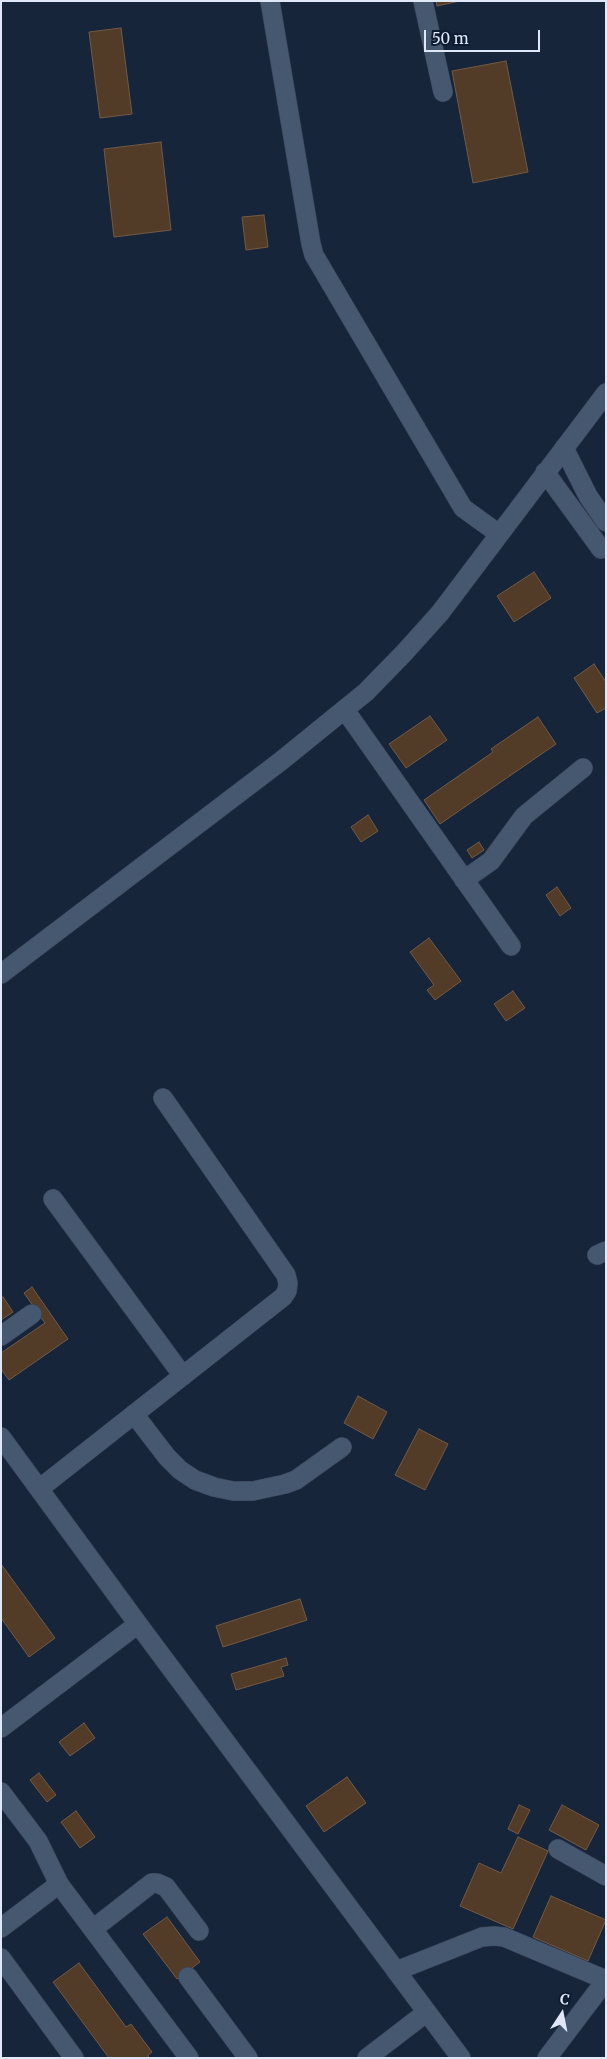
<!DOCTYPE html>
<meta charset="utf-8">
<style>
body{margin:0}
#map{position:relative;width:607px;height:2059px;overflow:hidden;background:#17253b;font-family:Merriweather,serif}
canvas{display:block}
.frame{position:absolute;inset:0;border:2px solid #dfe8f8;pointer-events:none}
.north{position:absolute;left:537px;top:1989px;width:50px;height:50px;-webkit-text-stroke:4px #0d1b30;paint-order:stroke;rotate:11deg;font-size:14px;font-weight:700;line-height:20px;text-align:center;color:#dfe8f8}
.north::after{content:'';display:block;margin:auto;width:18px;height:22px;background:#dfe8f8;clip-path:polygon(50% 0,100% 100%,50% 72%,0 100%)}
.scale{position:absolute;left:424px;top:30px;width:116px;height:22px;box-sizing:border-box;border:2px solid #dfe8f8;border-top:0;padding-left:6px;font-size:15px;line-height:18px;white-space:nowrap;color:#dfe8f8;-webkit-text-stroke:4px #0d1b30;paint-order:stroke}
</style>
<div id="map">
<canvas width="607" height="2059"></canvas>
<div class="frame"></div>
<div class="north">С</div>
<div class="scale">50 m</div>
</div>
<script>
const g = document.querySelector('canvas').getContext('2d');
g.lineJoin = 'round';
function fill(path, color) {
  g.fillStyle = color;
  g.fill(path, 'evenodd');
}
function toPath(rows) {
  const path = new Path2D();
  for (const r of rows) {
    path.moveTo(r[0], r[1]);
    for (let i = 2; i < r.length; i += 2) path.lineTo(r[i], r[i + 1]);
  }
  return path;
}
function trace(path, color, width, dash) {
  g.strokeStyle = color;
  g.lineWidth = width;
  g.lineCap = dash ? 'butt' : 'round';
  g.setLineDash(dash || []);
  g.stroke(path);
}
const building = toPath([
 [436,1,460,1,437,6,436,1],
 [121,28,132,114,100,118,89,32,121,28],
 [506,61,528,172,473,183,452,71,506,61],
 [161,142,171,230,114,237,104,149,161,142],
 [264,215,268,247,246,250,242,217,264,215],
 [534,572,551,598,514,622,497,596,534,572],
 [594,664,606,682,606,708,597,713,574,678,594,664],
 [430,716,447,740,406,768,389,744,430,716],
 [538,717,556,744,440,824,424,800,493,752,491,749,538,717],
 [368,815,378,831,361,842,351,827,368,815],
 [479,842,484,850,472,858,467,850,479,842],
 [557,887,571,908,560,916,546,895,557,887],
 [429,938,461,981,435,1000,427,990,434,985,410,952,429,938],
 [513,991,525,1008,506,1021,494,1004,513,991],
 [32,1287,68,1339,9,1380,1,1369,1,1353,45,1323,24,1293,32,1287],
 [3,1297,13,1312,1,1320,1,1298,3,1297],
 [358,1396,387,1412,373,1439,344,1423,358,1396],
 [419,1429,448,1444,425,1490,395,1475,419,1429],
 [1,1564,55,1638,29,1657,1,1618,1,1564],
 [300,1599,307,1620,223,1647,216,1626,300,1599],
 [286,1658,288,1665,281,1667,284,1676,236,1690,231,1674,286,1658],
 [84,1723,95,1738,70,1756,59,1742,84,1723],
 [39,1773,56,1795,47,1802,30,1780,39,1773],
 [347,1777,366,1803,324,1832,306,1806,347,1777],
 [519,1805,530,1810,518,1834,508,1829,519,1805],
 [562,1805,599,1825,586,1850,549,1830,562,1805],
 [76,1811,95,1837,80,1848,61,1822,76,1811],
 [518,1837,548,1851,513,1929,460,1906,479,1863,501,1873,518,1837],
 [551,1896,606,1920,588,1961,533,1937,551,1896],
 [167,1917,200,1962,177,1979,143,1934,167,1917],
 [79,1963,126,2027,131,2024,152,2052,148,2055,149,2058,109,2058,53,1982,79,1963]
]);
const minor = toPath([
 [270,1,311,244,314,255,463,508,499,534],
 [423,1,443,92],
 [564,448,588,496,606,522],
 [545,472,601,549],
 [345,710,511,946],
 [464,880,491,861,524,816,583,768],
 [1,974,281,761,366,692,404,653,440,613,606,393],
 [53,1199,183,1376],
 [597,1255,606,1251],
 [1,1336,32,1314],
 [134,1414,167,1457,180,1470,195,1480,214,1487,233,1491,253,1491,285,1484,296,1480,342,1447],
 [1,1437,138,1624,461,2058],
 [39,1489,283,1297,287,1291,288,1283,286,1275,163,1098],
 [1,1728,138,1624],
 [1,1792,38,1841,59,1884],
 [558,1849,606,1876],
 [1,1928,59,1884,189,2058],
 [93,1929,152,1883,157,1883,166,1887,199,1931],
 [1,1958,74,2058],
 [396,1971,482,1937,494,1936,504,1937,606,1980],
 [188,1977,248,2058],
 [367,2058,427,2012],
 [547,2058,606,1980]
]);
fill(building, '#533c27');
trace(building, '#735a44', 1);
trace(minor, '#384255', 20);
trace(minor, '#465770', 19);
</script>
